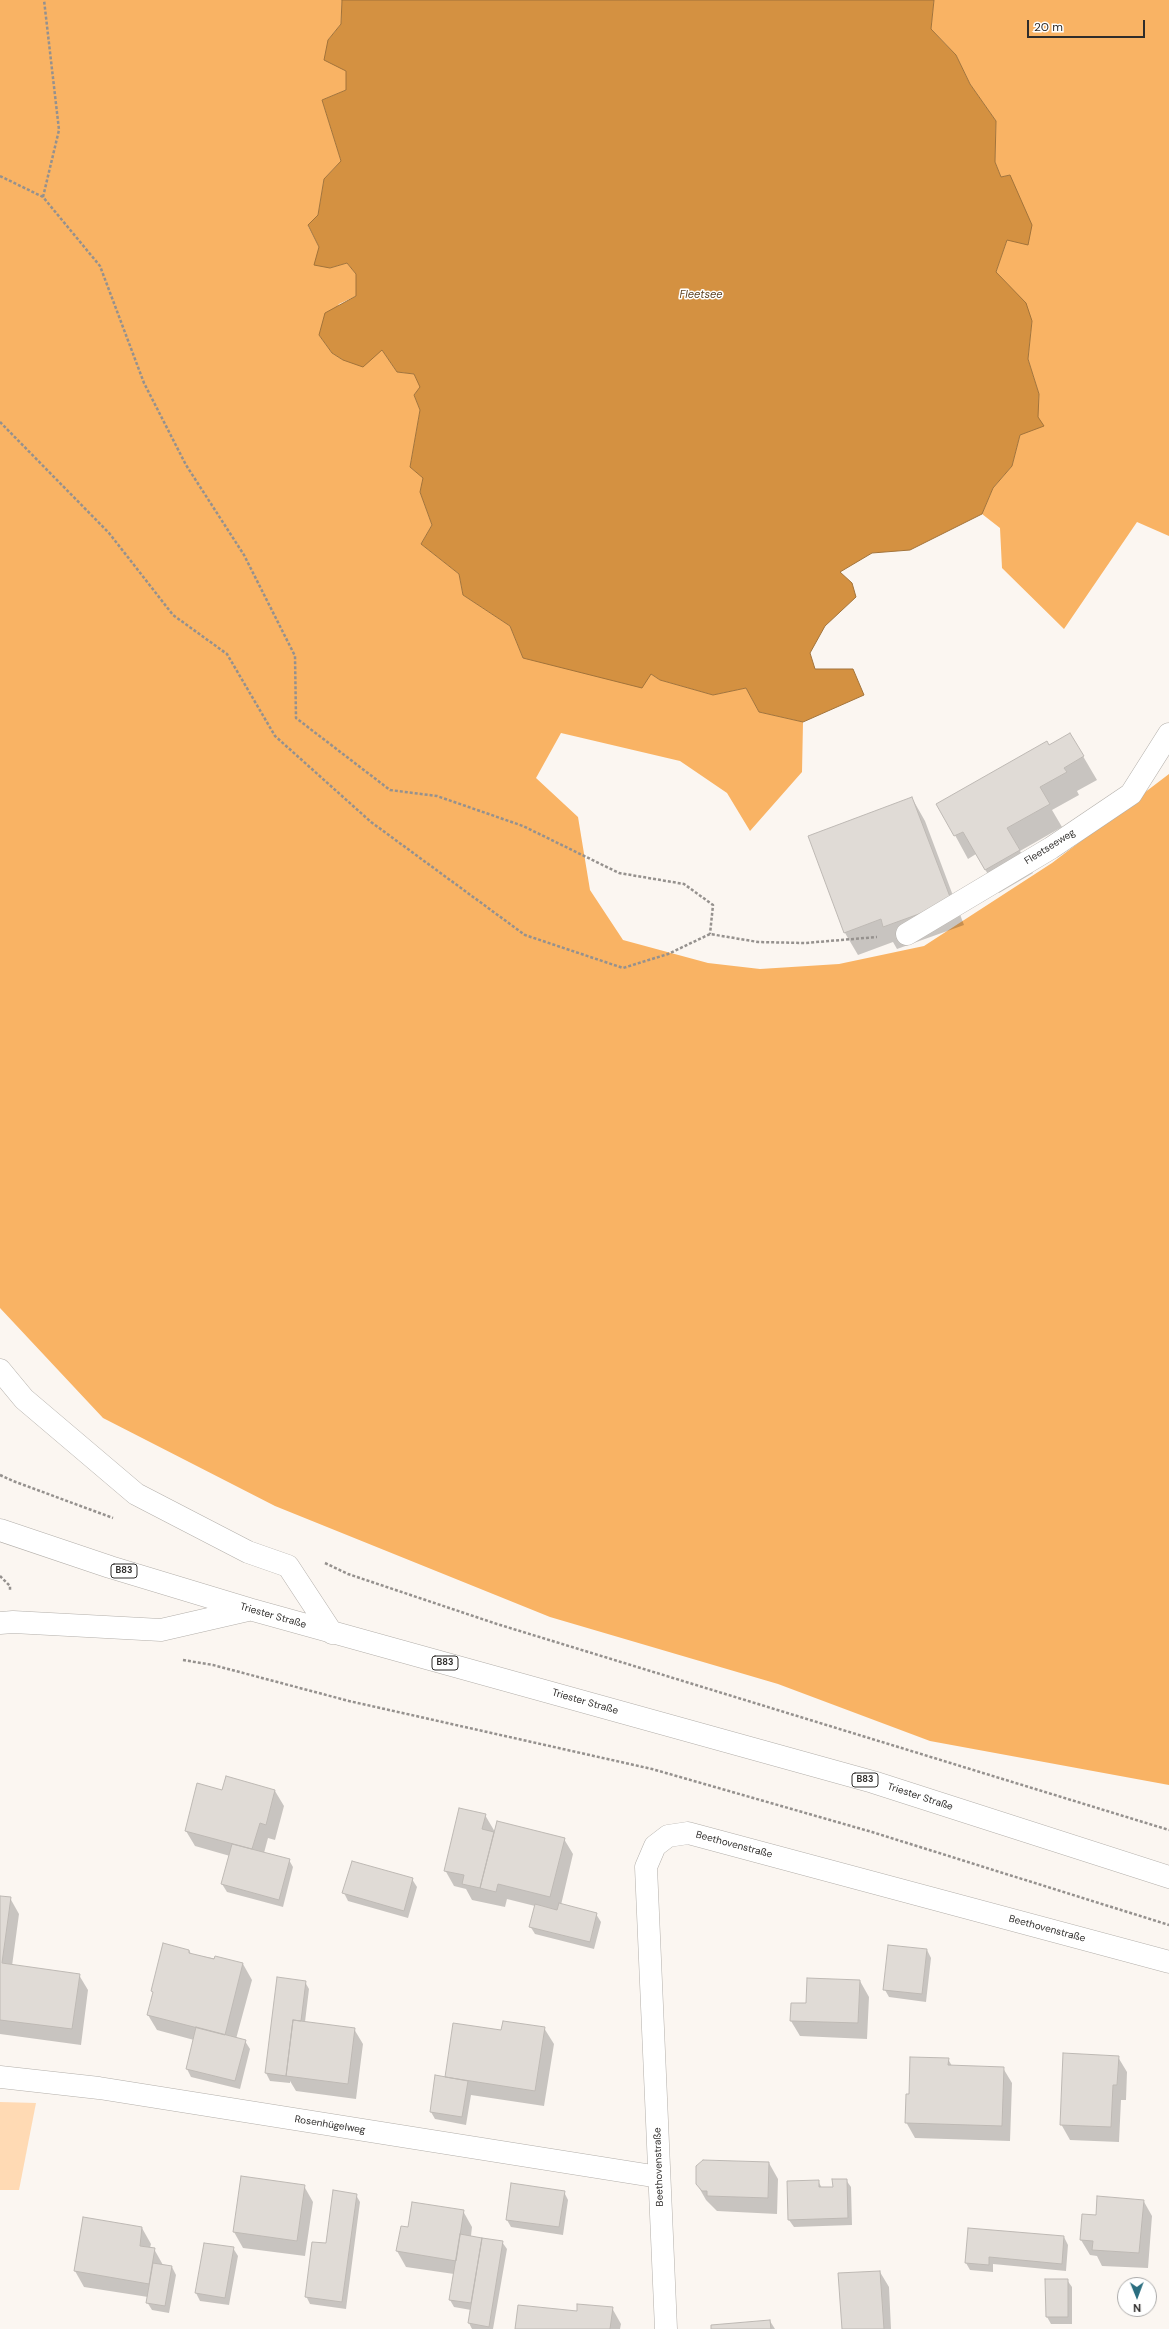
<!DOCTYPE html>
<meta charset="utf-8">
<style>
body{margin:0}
#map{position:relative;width:1169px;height:2329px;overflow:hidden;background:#fbf6f1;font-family:"DM Sans",sans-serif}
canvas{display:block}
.north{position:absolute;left:1117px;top:2277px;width:40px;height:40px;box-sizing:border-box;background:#fff;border:1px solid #acabaa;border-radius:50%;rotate:179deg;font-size:11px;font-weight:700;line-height:16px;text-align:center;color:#2f2d2b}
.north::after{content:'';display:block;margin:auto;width:14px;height:18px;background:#2b6e80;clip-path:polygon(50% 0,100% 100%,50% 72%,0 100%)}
.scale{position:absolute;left:1027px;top:20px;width:118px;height:18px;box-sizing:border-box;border:2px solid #2f2d2b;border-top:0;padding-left:5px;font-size:12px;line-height:14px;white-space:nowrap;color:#2f2d2b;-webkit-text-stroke:3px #fff;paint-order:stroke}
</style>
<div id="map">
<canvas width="1169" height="2329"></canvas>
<div class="north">N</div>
<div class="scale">20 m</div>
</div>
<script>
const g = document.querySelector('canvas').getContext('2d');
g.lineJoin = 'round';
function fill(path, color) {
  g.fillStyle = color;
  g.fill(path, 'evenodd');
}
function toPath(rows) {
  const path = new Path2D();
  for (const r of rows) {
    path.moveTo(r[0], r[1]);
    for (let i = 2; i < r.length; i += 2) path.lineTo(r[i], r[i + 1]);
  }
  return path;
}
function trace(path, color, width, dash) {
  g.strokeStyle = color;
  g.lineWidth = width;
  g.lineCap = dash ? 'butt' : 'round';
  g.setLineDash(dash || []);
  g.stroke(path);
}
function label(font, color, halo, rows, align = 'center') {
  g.font = font + ' "DM Sans",sans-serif';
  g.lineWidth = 3;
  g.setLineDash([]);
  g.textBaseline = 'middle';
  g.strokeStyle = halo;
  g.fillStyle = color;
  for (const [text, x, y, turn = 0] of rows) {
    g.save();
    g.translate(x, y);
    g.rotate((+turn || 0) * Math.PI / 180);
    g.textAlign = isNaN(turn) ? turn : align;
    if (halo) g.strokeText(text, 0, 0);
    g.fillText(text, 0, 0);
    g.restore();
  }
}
const green = toPath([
 [0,2102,36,2103,19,2190,0,2190]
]);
const forest = toPath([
 [0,0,342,0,341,24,328,40,346,71,346,90,322,100,341,161,324,179,318,215,308,226,330,268,347,263,356,274,356,296,339,304,319,335,332,353,343,360,382,350,397,372,414,374,421,387,414,395,420,410,410,467,424,478,420,492,432,525,421,544,459,574,463,595,510,626,523,658,552,664,651,674,660,680,713,695,746,688,759,712,803,722,802,772,750,831,727,793,680,761,561,733,536,778,578,817,590,890,623,940,708,963,760,969,839,964,924,946,1052,863,1169,774,1169,1785,930,1741,778,1684,550,1617,275,1506,103,1418,0,1308],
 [934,0,1169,0,1169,536,1137,522,1064,629,1002,568,1000,528,982,514,993,488,1012,466,1020,435,1037,417,1039,394,1028,359,1032,321,1007,284,996,272,1007,240,1010,175,1001,177,995,162,996,121,970,84,956,55,931,29]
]);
const water = toPath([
 [342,0,934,0,931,29,956,55,970,84,996,121,995,162,1001,177,1010,175,1032,225,1028,245,1007,240,996,272,1026,303,1032,321,1028,359,1039,394,1038,417,1044,426,1020,435,1012,466,993,488,982,514,910,550,872,553,840,572,852,583,856,597,825,626,810,653,815,669,853,669,864,695,803,722,759,712,746,688,713,695,660,680,651,674,642,688,523,658,510,626,463,595,459,574,421,544,432,525,420,492,423,478,410,467,420,410,414,395,420,387,414,374,397,372,382,350,363,367,343,360,332,353,319,335,325,313,356,296,356,274,347,263,330,268,314,265,319,247,308,225,318,215,324,179,341,161,322,100,346,90,346,71,324,60,328,40,341,24,342,0]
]);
const shadow = toPath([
 [1070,734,1097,780,1077,791,1079,795,1052,810,1062,827,1020,851,1033,873,999,893,976,854,968,859,938,804],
 [912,798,925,821,964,925,897,949,893,942,858,955,845,933,809,836],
 [223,1791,275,1791,284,1806,275,1840,268,1838,264,1853,289,1860,293,1867,283,1907,227,1892,222,1884,230,1856,195,1846,186,1831],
 [485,1815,495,1832,564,1839,573,1854,561,1905,596,1914,601,1922,594,1949,535,1934,530,1926,535,1906,507,1899,505,1907,472,1900,466,1889,454,1886,445,1870],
 [412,1879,417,1887,408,1918,348,1901,344,1893],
 [0,1897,10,1898,19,1914,12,1966,79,1975,88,1990,81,2045,0,2034],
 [189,1950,191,1954,243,1964,252,1980,236,2039,245,2041,250,2049,240,2089,191,2077,187,2069,194,2040,157,2030,148,2015,154,1994,152,1991],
 [927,1950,931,1958,926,2002,889,1997,885,1990],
 [860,1981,869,1997,867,2039,800,2036,791,2021,807,2005],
 [305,1982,309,1989,305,2022,354,2029,363,2044,356,2099,296,2091,290,2081,290,2083,270,2081,266,2073],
 [544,2028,554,2044,544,2106,471,2095,466,2125,435,2119,431,2112,446,2078,502,2031],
 [1118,2057,1127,2072,1126,2100,1121,2100,1119,2142,1070,2140,1061,2124],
 [948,2059,952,2066,1003,2068,1012,2083,1010,2141,915,2138,906,2122,910,2095],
 [769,2163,778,2179,777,2214,717,2211,706,2200,697,2184],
 [242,2177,304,2186,313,2202,305,2256,243,2248,234,2232],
 [846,2180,851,2187,852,2225,794,2227,789,2220,818,2181,822,2188,834,2188],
 [564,2192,568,2200,563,2235,511,2227,507,2220],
 [356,2195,360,2202,346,2309,310,2304,306,2296,327,2244],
 [1143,2200,1152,2216,1148,2268,1102,2266,1097,2256,1090,2255,1081,2240,1097,2216],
 [463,2211,472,2227,471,2236,502,2242,507,2249,493,2329,472,2329,469,2323,471,2310,454,2307,450,2300,454,2274,406,2267,397,2251],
 [142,2228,151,2244,150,2248,154,2249,163,2265,172,2267,176,2275,169,2313,152,2310,147,2302,148,2297,84,2287,75,2271],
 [1064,2237,1068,2245,1066,2271,993,2264,993,2272,970,2270,966,2263],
 [233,2248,238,2256,229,2305,200,2301,196,2293],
 [880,2272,889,2287,891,2329,843,2329],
 [1067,2280,1072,2287,1072,2324,1051,2324,1047,2317],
 [612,2308,621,2324,620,2329,516,2329,578,2312],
 [770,2321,775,2329,712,2329]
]);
const building = toPath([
 [1070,733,1084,756,1064,768,1067,772,1040,787,1050,804,1007,828,1020,850,985,870,963,832,954,836,936,804,1047,741,1049,745,1070,733],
 [912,797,952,902,883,927,881,919,844,933,808,836,912,797],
 [226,1776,275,1790,266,1825,260,1823,252,1849,185,1831,197,1783,222,1790,226,1776],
 [459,1808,486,1814,482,1829,494,1832,480,1888,462,1884,464,1875,444,1871,459,1808],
 [497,1821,565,1838,550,1897,498,1884,496,1892,480,1888,497,1821],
 [232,1844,290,1859,279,1900,221,1884,232,1844],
 [352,1861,413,1878,404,1911,342,1893,352,1861],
 [0,1896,11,1897,2,1963,80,1974,72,2029,0,2020,0,1896],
 [559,1903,597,1913,590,1942,529,1927,535,1904,557,1910,559,1903],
 [163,1943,189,1950,189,1953,214,1959,215,1956,243,1963,225,2035,147,2015,153,1992,151,1991,163,1943],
 [888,1945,927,1949,922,1994,883,1990,888,1945],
 [277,1977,306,1981,301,2021,293,2020,286,2076,265,2073,277,1977],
 [807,1978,860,1980,858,2023,790,2021,791,2003,806,2003,807,1978],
 [293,2020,355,2028,348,2084,286,2076,293,2020],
 [503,2021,545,2027,535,2091,445,2077,453,2023,501,2030,503,2021],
 [196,2027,246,2040,235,2081,186,2069,196,2027],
 [1063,2053,1119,2056,1117,2085,1113,2085,1111,2127,1060,2125,1063,2053],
 [910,2057,949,2058,948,2065,1004,2067,1002,2126,905,2123,906,2094,909,2094,910,2057],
 [435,2075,468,2081,462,2117,430,2112,435,2075],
 [703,2160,769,2162,768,2198,707,2196,707,2191,702,2191,696,2184,696,2166,703,2160],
 [241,2176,305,2185,297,2241,233,2232,241,2176],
 [832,2179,847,2179,848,2218,788,2220,787,2181,819,2180,819,2187,833,2187,832,2179],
 [511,2183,565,2191,559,2227,506,2220,511,2183],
 [333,2190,357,2194,342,2302,305,2297,312,2242,326,2243,333,2190],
 [1097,2196,1144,2200,1139,2253,1092,2250,1093,2241,1080,2240,1082,2214,1096,2215,1097,2196],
 [412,2202,464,2210,456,2261,396,2251,401,2226,408,2227,412,2202],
 [83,2217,142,2227,140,2246,155,2248,149,2284,74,2271,83,2217],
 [968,2228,1064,2236,1062,2264,989,2257,989,2265,965,2263,968,2228],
 [460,2234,482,2238,471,2303,449,2300,460,2234],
 [482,2238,503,2241,489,2327,468,2323,482,2238],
 [204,2243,234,2247,225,2298,195,2293,204,2243],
 [153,2263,172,2266,165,2306,146,2303,153,2263],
 [880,2271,884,2329,842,2329,838,2273,880,2271],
 [1045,2279,1068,2279,1068,2317,1046,2317,1045,2279],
 [577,2304,613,2307,610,2329,515,2329,518,2305,577,2311,577,2304],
 [770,2320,771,2329,711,2329,711,2325,770,2320]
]);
const path = toPath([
 [0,176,43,197,100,266,144,383,186,465,244,555,295,656,296,718,390,790,437,796,523,826,619,873,684,884,713,905,710,934],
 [43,197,59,130,44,0],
 [0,422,109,533,173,615,227,654,275,736,371,822,525,935,623,968,668,954,710,934,758,942,805,943,877,937],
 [0,1475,13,1481,113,1518],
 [325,1563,348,1574,497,1624,1169,1830],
 [0,1576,10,1586,10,1591],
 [183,1660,213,1665,349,1701,652,1769,872,1832,1169,1925]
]);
const minor = toPath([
 [907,934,1051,848,1131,794,1169,734],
 [0,2077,99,2088,659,2177],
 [666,2329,646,1867,655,1846,668,1836,688,1833,1169,1962]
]);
const major = toPath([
 [0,1370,24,1399,136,1494,248,1552,288,1566,332,1633],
 [0,1530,110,1567,249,1609,873,1782,1169,1877],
 [0,1623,13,1622,161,1630,248,1610]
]);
const shields = [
 [124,1571,26],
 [445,1663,26],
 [865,1780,26]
];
const shieldNames = [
 ["B83",124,1571],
 ["B83",445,1663],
 ["B83",865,1780]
];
const streetNames = [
 ["Fleetseeweg",1050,847,-32],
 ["Triester Straße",273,1616,16],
 ["Triester Straße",585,1702,16],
 ["Triester Straße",920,1797,18],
 ["Beethovenstraße",734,1845,15],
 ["Beethovenstraße",1047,1929,15],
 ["Rosenhügelweg",330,2125,9],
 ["Beethovenstraße",659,2167,-92]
];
const waterNames = [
 ["Fleetsee",701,295]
];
fill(green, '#ffdab4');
fill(forest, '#f9b364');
fill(water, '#d49141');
trace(water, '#a2733a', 1);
fill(shadow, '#0003');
fill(building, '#e0dbd6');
trace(building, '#beb9b4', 1);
trace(minor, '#b3afaa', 23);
trace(major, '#b3afaa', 23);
trace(path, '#95918e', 2.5, [3, 2]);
trace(minor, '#fff', 22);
trace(major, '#fff', 22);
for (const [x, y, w] of shields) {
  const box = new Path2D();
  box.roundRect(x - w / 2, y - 7, w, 14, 3);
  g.fillStyle = '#fff';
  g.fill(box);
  trace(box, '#2f2d2b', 1);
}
label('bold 9px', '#2f2d2b', null, shieldNames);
label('10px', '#2f2d2b', '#fff', streetNames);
label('italic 11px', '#5f4322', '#fff', waterNames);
</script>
